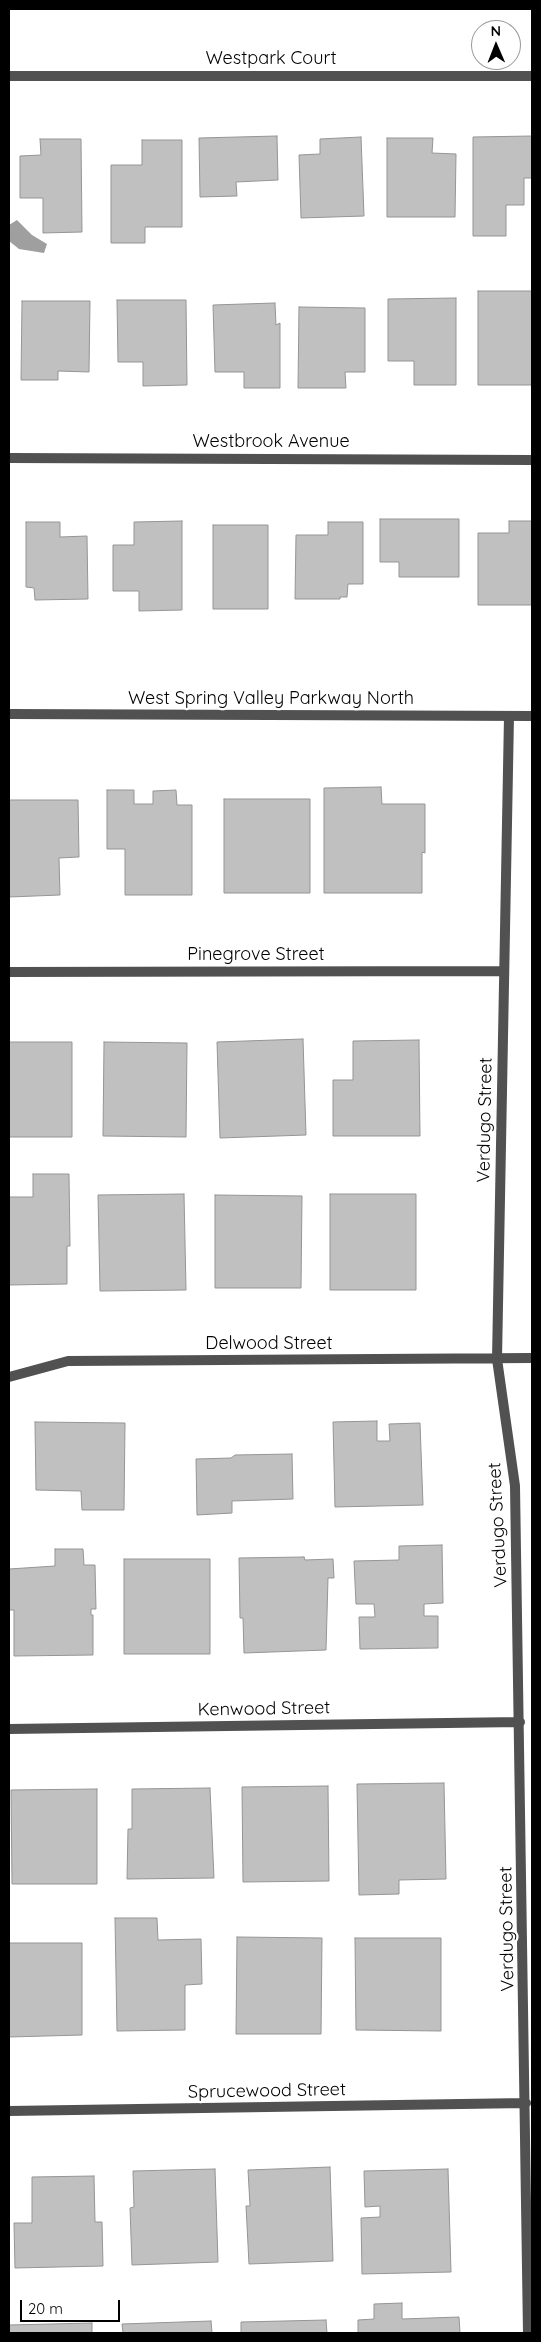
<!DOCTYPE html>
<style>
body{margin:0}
#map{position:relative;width:541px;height:2342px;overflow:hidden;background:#fff;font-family:Quicksand,sans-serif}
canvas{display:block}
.frame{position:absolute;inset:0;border:10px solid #000;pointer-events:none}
.north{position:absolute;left:471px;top:20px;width:50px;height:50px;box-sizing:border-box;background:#fff;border:1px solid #999;border-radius:50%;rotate:359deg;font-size:14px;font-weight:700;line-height:20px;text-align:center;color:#000}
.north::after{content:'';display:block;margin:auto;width:18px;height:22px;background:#000;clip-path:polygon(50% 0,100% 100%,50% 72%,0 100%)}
.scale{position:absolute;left:20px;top:2300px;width:100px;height:22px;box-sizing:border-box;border:2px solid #000;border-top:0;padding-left:6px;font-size:15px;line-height:18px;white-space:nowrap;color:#000;-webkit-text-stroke:4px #fff;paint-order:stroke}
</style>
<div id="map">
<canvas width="541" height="2342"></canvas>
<div class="frame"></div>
<div class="north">N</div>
<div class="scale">20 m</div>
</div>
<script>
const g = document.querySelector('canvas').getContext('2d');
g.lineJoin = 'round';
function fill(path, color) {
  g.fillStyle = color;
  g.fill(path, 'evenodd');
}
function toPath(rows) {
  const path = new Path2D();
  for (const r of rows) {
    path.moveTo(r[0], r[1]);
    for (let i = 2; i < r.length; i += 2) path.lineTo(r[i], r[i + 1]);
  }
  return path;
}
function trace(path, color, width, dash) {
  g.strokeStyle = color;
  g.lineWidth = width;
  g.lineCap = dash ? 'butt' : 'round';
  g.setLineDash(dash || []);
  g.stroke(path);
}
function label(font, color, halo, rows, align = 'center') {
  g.font = font + ' Quicksand,sans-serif';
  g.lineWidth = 4.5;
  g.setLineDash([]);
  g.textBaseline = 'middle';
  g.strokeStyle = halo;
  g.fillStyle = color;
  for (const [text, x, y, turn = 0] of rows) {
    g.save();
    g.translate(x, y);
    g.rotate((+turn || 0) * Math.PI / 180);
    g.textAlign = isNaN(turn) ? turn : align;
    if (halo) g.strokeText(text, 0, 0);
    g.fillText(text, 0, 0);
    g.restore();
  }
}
const water = toPath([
 [17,220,32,235,47,244,44,253,19,249,9,241,9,225]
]);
const building = toPath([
 [277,136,278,180,236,182,237,196,200,197,199,138,277,136],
 [532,136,532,178,524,178,524,205,506,205,506,236,473,236,473,137,532,136],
 [361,137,364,216,301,218,299,155,320,154,320,139,361,137],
 [387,138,433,138,432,153,456,154,455,217,387,217,387,138],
 [40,139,81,139,82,232,43,233,43,198,20,198,20,156,41,155,40,139],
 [142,140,182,140,182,227,145,227,145,243,111,243,111,165,142,165,142,140],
 [478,291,532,291,532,385,478,385,478,291],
 [456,298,456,385,414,385,414,361,388,361,388,299,456,298],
 [117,300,186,300,187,385,143,386,143,362,118,362,117,300],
 [22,301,90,301,89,372,58,371,58,380,21,380,22,301],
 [275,303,276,325,280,323,280,388,244,388,244,372,215,372,213,305,275,303],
 [299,307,365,308,365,372,345,372,346,388,298,388,299,307],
 [380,519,459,519,459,577,399,577,399,562,380,562,380,519],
 [182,521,182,610,139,611,139,591,113,591,113,545,134,545,134,522,182,521],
 [509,521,532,521,532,605,478,605,478,533,509,533,509,521],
 [26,522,60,522,60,537,87,536,88,599,35,600,34,588,26,587,26,522],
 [328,522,363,522,363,584,348,584,347,597,340,597,340,599,295,599,296,535,328,535,328,522],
 [213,525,268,525,268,609,213,609,213,525],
 [381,787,382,804,425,804,425,853,422,852,422,893,324,893,324,788,381,787],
 [107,790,134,790,134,804,153,804,153,791,176,790,177,805,192,805,192,895,125,895,125,849,107,849,107,790],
 [224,799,310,799,310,893,224,893,224,799],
 [9,800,78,800,79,857,59,858,60,895,9,897,9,800],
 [303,1039,306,1135,220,1138,217,1042,303,1039],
 [419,1040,420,1136,333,1136,333,1080,353,1080,353,1041,419,1040],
 [9,1042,72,1042,72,1137,9,1137,9,1042],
 [104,1042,187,1043,186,1137,103,1136,104,1042],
 [33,1174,69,1174,70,1246,67,1246,67,1284,9,1285,9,1197,33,1197,33,1174],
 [184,1194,186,1290,100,1291,98,1195,184,1194],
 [330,1194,416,1194,416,1290,330,1290,330,1194],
 [215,1195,302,1196,301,1288,215,1288,215,1195],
 [377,1421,377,1441,390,1441,389,1424,420,1423,423,1505,335,1507,333,1422,377,1421],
 [35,1422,125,1423,124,1510,82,1510,81,1491,36,1490,35,1422],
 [292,1454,293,1499,232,1501,232,1513,197,1515,196,1459,231,1458,235,1455,292,1454],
 [442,1545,443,1603,424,1604,424,1616,438,1616,438,1648,360,1649,359,1617,375,1617,374,1604,356,1604,354,1561,399,1560,399,1546,442,1545],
 [55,1549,83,1549,84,1565,95,1565,96,1609,91,1609,91,1615,93,1615,93,1655,14,1656,14,1610,9,1610,9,1569,55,1566,55,1549],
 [304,1557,305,1560,333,1559,334,1578,328,1578,326,1650,244,1653,243,1618,240,1618,239,1558,304,1557],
 [124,1559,210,1559,210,1654,124,1654,124,1559],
 [444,1783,446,1879,399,1880,399,1894,359,1895,357,1784,444,1783],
 [328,1786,329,1881,243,1882,242,1787,328,1786],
 [210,1788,214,1878,127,1879,128,1829,132,1829,132,1789,210,1788],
 [97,1789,97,1884,12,1884,11,1790,97,1789],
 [115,1918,157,1918,158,1940,201,1939,202,1984,185,1985,185,2030,117,2031,115,1918],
 [237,1937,322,1938,321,2034,236,2034,237,1937],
 [355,1938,441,1938,441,2031,356,2030,355,1938],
 [9,1943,82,1943,82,2035,9,2037,9,1943],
 [330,2167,333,2261,249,2264,246,2206,250,2206,248,2170,330,2167],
 [215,2169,218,2262,132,2265,130,2208,134,2207,133,2171,215,2169],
 [448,2169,451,2272,362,2274,361,2218,380,2217,380,2206,365,2207,364,2171,448,2169],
 [94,2176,95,2222,102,2222,103,2266,15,2268,14,2223,32,2223,32,2177,94,2176],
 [402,2303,402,2319,459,2317,460,2333,358,2333,358,2320,374,2319,374,2304,402,2303],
 [326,2320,327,2333,241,2333,241,2322,326,2320],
 [211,2321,212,2333,123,2333,122,2324,211,2321],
 [92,2323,92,2333,9,2333,9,2325,92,2323]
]);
const minor = toPath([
 [9,76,532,76],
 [9,458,532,460],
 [509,716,497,1359,515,1486,528,2333],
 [9,972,504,971],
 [9,1377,68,1361,532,1358],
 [9,1729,520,1722],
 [9,2111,526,2103]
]);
const tertiary = toPath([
 [9,714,532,716]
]);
const streetNames = [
 ["Westpark Court",271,59],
 ["Westbrook Avenue",271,442],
 ["West Spring Valley Parkway North",271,699],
 ["Pinegrove Street",256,955],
 ["Verdugo Street",485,1120,-89],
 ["Delwood Street",269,1344],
 ["Verdugo Street",498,1525,-93],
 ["Kenwood Street",264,1709,-1],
 ["Verdugo Street",507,1929,-91],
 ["Sprucewood Street",267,2091,-1]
];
fill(water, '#9f9f9f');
fill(building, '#c0c0c0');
trace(building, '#959595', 1);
trace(minor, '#515151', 10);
trace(tertiary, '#515151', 10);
label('18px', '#000', '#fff', streetNames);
</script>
